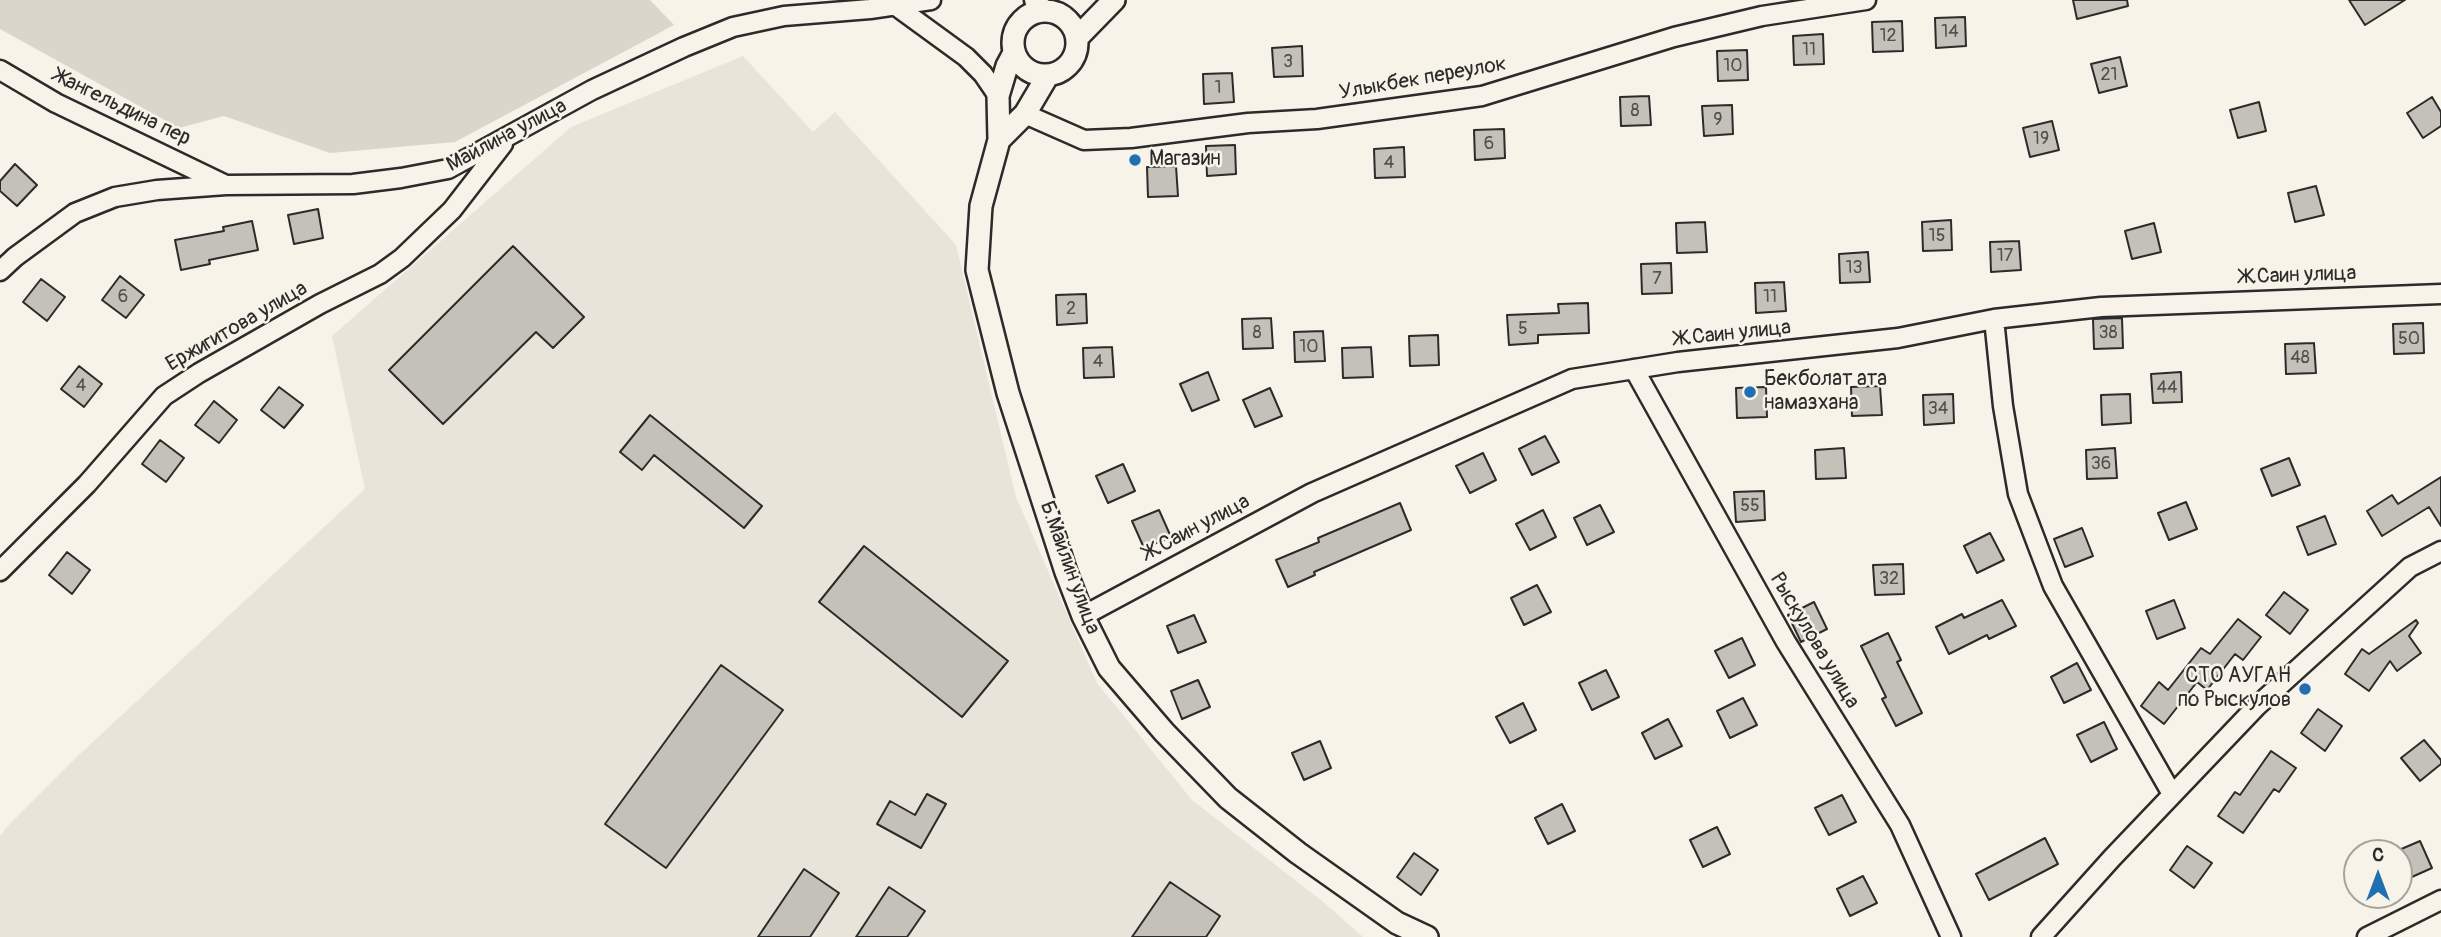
<!DOCTYPE html>
<meta charset="utf-8">
<style>
body{margin:0}
#map{position:relative;width:2441px;height:937px;overflow:hidden;background:#f7f3e8;font-family:Pangolin,sans-serif}
canvas{display:block}
.north{position:absolute;left:2343px;top:839px;width:70px;height:70px;box-sizing:border-box;background:#f7f3e8;border:2px solid #a5a39c;border-radius:50%;rotate:0deg;font-size:19px;font-weight:700;line-height:28px;text-align:center;color:#2b2b2b}
.north::after{content:'';display:block;margin:auto;width:24px;height:32px;background:#1f6fb2;clip-path:polygon(50% 0,100% 100%,50% 72%,0 100%)}
</style>
<div id="map">
<canvas width="2441" height="937"></canvas>
<div class="north">С</div>
</div>
<script>
const g = document.querySelector('canvas').getContext('2d');
g.lineJoin = 'round';
function fill(path, color) {
  g.fillStyle = color;
  g.fill(path, 'evenodd');
}
function toPath(rows) {
  const path = new Path2D();
  for (const r of rows) {
    if (r.length === 3) {
      path.moveTo(r[0] + r[2], r[1]);
      path.arc(r[0], r[1], r[2], 0, 2 * Math.PI);
      continue;
    }
    path.moveTo(r[0], r[1]);
    for (let i = 2; i < r.length; i += 2) path.lineTo(r[i], r[i + 1]);
  }
  return path;
}
function trace(path, color, width, dash) {
  g.strokeStyle = color;
  g.lineWidth = width;
  g.lineCap = dash ? 'butt' : 'round';
  g.setLineDash(dash || []);
  g.stroke(path);
}
function label(font, color, halo, rows, align = 'center') {
  g.font = font + ' Pangolin,sans-serif';
  g.lineWidth = 5;
  g.setLineDash([]);
  g.textBaseline = 'middle';
  g.strokeStyle = halo;
  g.fillStyle = color;
  for (const [text, x, y, turn = 0] of rows) {
    g.save();
    g.translate(x, y);
    g.rotate((+turn || 0) * Math.PI / 180);
    g.textAlign = isNaN(turn) ? turn : align;
    if (halo) g.strokeText(text, 0, 0);
    g.fillText(text, 0, 0);
    g.restore();
  }
}
const built = toPath([
 [743,56,813,132,835,112,956,245,1016,497,1097,683,1192,800,1322,901,1363,937,0,937,0,836,6,828,81,753,365,489,332,336,571,127]
]);
const green = toPath([
 [0,0,650,0,674,25,455,142,330,153,224,116,179,128,0,29]
]);
const building = toPath([
 [2073,0,2127,0,2128,6,2077,19,2073,0],
 [2349,0,2405,0,2365,25,2349,0],
 [1965,17,1966,46,1936,48,1935,18,1965,17],
 [1902,21,1903,51,1873,52,1872,22,1902,21],
 [1823,34,1824,64,1794,65,1793,36,1823,34],
 [1302,46,1303,76,1274,77,1272,48,1302,46],
 [1747,50,1748,80,1718,81,1717,51,1747,50],
 [2120,57,2127,86,2099,93,2091,64,2120,57],
 [1232,73,1234,102,1204,104,1203,74,1232,73],
 [1649,96,1651,125,1621,126,1620,97,1649,96],
 [2432,97,2441,112,2441,126,2423,138,2407,113,2432,97],
 [2259,102,2266,131,2238,138,2230,110,2259,102],
 [1732,105,1733,134,1704,136,1702,106,1732,105],
 [2052,121,2059,150,2030,157,2023,128,2052,121],
 [1504,129,1505,158,1475,160,1474,130,1504,129],
 [1235,145,1236,174,1207,176,1206,146,1235,145],
 [1404,147,1405,177,1375,178,1374,149,1404,147],
 [15,164,37,185,17,206,0,191,0,181,15,164],
 [1176,166,1178,196,1148,197,1147,167,1176,166],
 [2316,186,2324,215,2295,222,2288,193,2316,186],
 [318,209,323,238,294,244,288,215,318,209],
 [1951,220,1952,250,1923,251,1922,222,1951,220],
 [252,221,258,250,209,260,210,264,181,270,175,240,224,231,223,227,252,221],
 [1705,222,1707,252,1677,253,1676,223,1705,222],
 [2154,223,2161,252,2132,259,2125,231,2154,223],
 [2019,241,2021,270,1991,272,1990,242,2019,241],
 [513,246,584,317,553,348,536,332,443,424,389,370,513,246],
 [1868,252,1870,282,1840,283,1839,254,1868,252],
 [1671,263,1672,293,1642,294,1641,264,1671,263],
 [120,276,144,295,126,318,102,300,120,276],
 [41,279,65,297,47,321,23,302,41,279],
 [1784,282,1786,311,1756,313,1755,283,1784,282],
 [1086,294,1087,323,1057,325,1056,295,1086,294],
 [1588,303,1589,333,1538,335,1538,343,1509,345,1507,315,1559,313,1558,304,1588,303],
 [1271,318,1273,348,1243,349,1242,319,1271,318],
 [2122,318,2123,348,2094,349,2093,319,2122,318],
 [2423,323,2424,353,2394,354,2393,324,2423,323],
 [1323,331,1325,361,1295,362,1294,332,1323,331],
 [1438,335,1439,365,1410,366,1409,336,1438,335],
 [2314,343,2316,373,2286,374,2285,344,2314,343],
 [1112,347,1114,377,1084,378,1083,348,1112,347],
 [1371,347,1373,377,1343,378,1342,348,1371,347],
 [79,366,102,384,84,407,61,389,79,366],
 [1208,372,1219,400,1192,411,1180,384,1208,372],
 [2181,372,2182,402,2153,403,2151,374,2181,372],
 [1880,386,1882,415,1852,416,1851,387,1880,386],
 [279,387,303,405,284,428,261,410,279,387],
 [1766,387,1767,417,1737,418,1736,388,1766,387],
 [1270,388,1282,416,1255,427,1243,400,1270,388],
 [1953,394,1954,423,1924,425,1923,395,1953,394],
 [2130,394,2131,423,2102,425,2101,395,2130,394],
 [214,401,237,420,219,443,195,425,214,401],
 [650,415,762,506,744,528,654,455,642,470,620,452,650,415],
 [1545,436,1559,462,1532,475,1519,449,1545,436],
 [160,440,184,458,166,482,142,464,160,440],
 [1844,448,1846,478,1816,479,1815,450,1844,448],
 [2115,448,2117,478,2087,479,2086,450,2115,448],
 [1483,453,1496,480,1470,493,1456,466,1483,453],
 [2289,458,2300,485,2272,496,2261,469,2289,458],
 [1123,464,1135,491,1108,503,1096,476,1123,464],
 [2441,477,2441,526,2429,507,2382,536,2367,511,2392,495,2398,504,2441,477],
 [1764,491,1765,520,1736,522,1734,492,1764,491],
 [2186,502,2197,529,2169,540,2158,513,2186,502],
 [1400,503,1411,530,1314,572,1315,575,1288,587,1276,560,1319,542,1318,538,1400,503],
 [1600,505,1614,532,1587,545,1574,518,1600,505],
 [1159,510,1171,537,1144,548,1132,521,1159,510],
 [1543,510,1556,537,1530,550,1516,524,1543,510],
 [2325,516,2336,544,2308,555,2297,527,2325,516],
 [2082,528,2093,556,2065,567,2054,539,2082,528],
 [1990,533,2004,560,1977,573,1964,546,1990,533],
 [864,546,1008,661,962,717,819,602,864,546],
 [67,552,90,570,72,594,49,575,67,552],
 [1903,564,1904,594,1875,595,1873,565,1903,564],
 [1537,585,1551,612,1524,625,1511,598,1537,585],
 [2284,592,2308,610,2290,634,2266,615,2284,592],
 [2002,600,2016,626,1989,639,1987,635,1949,654,1936,627,1962,614,1964,618,2002,600],
 [2174,600,2185,628,2157,639,2146,611,2174,600],
 [1814,602,1827,629,1801,642,1788,615,1814,602],
 [1194,615,1206,642,1178,653,1167,626,1194,615],
 [2238,619,2261,637,2243,660,2235,654,2207,690,2197,682,2164,724,2141,706,2159,682,2168,690,2201,648,2210,654,2238,619],
 [2416,620,2418,623,2409,636,2421,653,2397,671,2390,661,2369,691,2345,674,2362,649,2369,654,2416,620],
 [1888,633,1901,660,1897,662,1922,713,1896,726,1882,699,1886,697,1861,646,1888,633],
 [1742,638,1755,665,1729,678,1715,651,1742,638],
 [2077,663,2091,690,2064,703,2051,677,2077,663],
 [721,665,783,710,666,868,605,824,721,665],
 [1606,670,1619,697,1592,710,1579,683,1606,670],
 [1198,680,1210,707,1182,719,1171,691,1198,680],
 [1743,698,1757,725,1730,738,1717,711,1743,698],
 [1523,703,1536,730,1510,743,1496,717,1523,703],
 [2318,709,2342,726,2325,751,2301,733,2318,709],
 [1668,719,1682,746,1655,759,1642,733,1668,719],
 [2104,722,2117,749,2091,762,2077,735,2104,722],
 [2424,740,2441,760,2441,764,2420,781,2401,758,2424,740],
 [1320,741,1331,768,1304,780,1292,753,1320,741],
 [2271,751,2296,768,2279,792,2274,789,2243,833,2218,816,2235,792,2240,795,2271,751],
 [927,794,946,804,921,848,877,824,890,801,915,815,927,794],
 [1842,795,1856,822,1829,835,1815,808,1842,795],
 [1562,804,1575,831,1548,844,1535,818,1562,804],
 [1717,827,1730,854,1703,867,1690,840,1717,827],
 [2045,838,2058,864,1989,900,1976,874,2045,838],
 [2420,841,2432,868,2405,880,2399,866,2399,850,2420,841],
 [2187,846,2212,863,2194,888,2170,870,2187,846],
 [1414,853,1438,870,1421,895,1397,877,1414,853],
 [804,869,839,893,810,937,758,937,804,869],
 [1863,876,1877,903,1850,916,1837,889,1863,876],
 [1170,882,1220,916,1206,937,1132,937,1170,882],
 [889,887,925,911,907,937,856,937,889,887]
]);
const minor = toPath([
 [1034,0,1046,11],
 [896,6,966,57,983,74,998,96],
 [0,70,56,103,226,185],
 [1025,114,1084,140,1131,138,1248,123,1317,119,1482,96,1674,37,1762,16,1866,0],
 [0,271,15,257,75,213,115,197,157,190,226,185,353,184,401,178,448,169,592,90,684,47,733,27,784,16,870,9,931,0],
 [1994,319,2003,406,2018,494,2053,586,2172,794],
 [1634,369,1786,642,1900,825,1951,937],
 [0,571,87,484,164,396,199,373,320,304,380,274,402,258,452,210,503,144],
 [1083,616,1312,493,1572,379,1678,362,1898,338,1994,319,2101,307,2441,294],
 [2041,937,2112,858,2257,706,2410,567,2441,551],
 [2367,937,2441,900]
]);
const tertiary = toPath([
 [1045,43,32],
 [1077,38,1114,0],
 [1014,53,1007,66,998,96,999,140,981,206,977,270,1008,393,1066,572,1083,616,1109,668,1164,732,1228,798,1298,853,1397,923,1427,937],
 [999,140,1025,114,1048,75]
]);
const markers = [
 [1135,160,7,"#1f6fb2"],
 [1750,392,7,"#1f6fb2"],
 [2305,689,7,"#1f6fb2"]
];
const numberNames = [
 ["14",1950,32],
 ["12",1888,36],
 ["11",1809,50],
 ["3",1288,62],
 ["10",1733,66],
 ["21",2109,75],
 ["1",1218,88],
 ["8",1635,111],
 ["9",1718,120],
 ["19",2041,139],
 ["6",1489,144],
 ["4",1389,163],
 ["15",1937,236],
 ["17",2005,256],
 ["13",1854,268],
 ["7",1657,279],
 ["6",123,297],
 ["11",1770,297],
 ["2",1071,309],
 ["5",1523,329],
 ["8",1257,333],
 ["38",2108,333],
 ["50",2409,339],
 ["10",1309,347],
 ["48",2300,358],
 ["4",1098,362],
 ["4",81,386],
 ["44",2167,388],
 ["34",1938,409],
 ["36",2101,464],
 ["55",1750,506],
 ["32",1889,579]
];
const streetNames = [
 ["Улыкбек переулок",1423,79,-10],
 ["Жангельдина пер",122,108,26],
 ["Майлина улица",507,136,-28],
 ["Ж.Саин улица",2298,276,-2],
 ["Ержигитова улица",237,327,-30],
 ["Ж.Саин улица",1733,334,-6],
 ["Ж.Саин улица",1197,528,-28],
 ["Б.Майлин улица",1069,568,70],
 ["Рыскулова улица",1814,641,59]
];
const poiNames = [
 ["Магазин",1149,160],
 ["Бекболат ата",1764,380],
 ["намазхана",1764,404],
 ["СТО АУГАН",2291,677,"right"],
 ["по Рыскулов",2291,701,"right"]
];
fill(built, '#e8e4da');
fill(green, '#dad6cc');
fill(building, '#c4c1b9');
trace(building, '#2b2b2b', 2);
trace(minor, '#2b2b2b', 23);
trace(tertiary, '#2b2b2b', 26);
trace(minor, '#f7f3e8', 18);
trace(tertiary, '#f7f3e8', 21);
for (const [x, y, r, color] of markers) {
  const dot = new Path2D();
  dot.arc(x, y, r, 0, 2 * Math.PI);
  g.fillStyle = color;
  g.fill(dot);
  trace(dot, '#f7f3e8', 2.5);
}
label('18px', '#51504e', null, numberNames);
label('21px', '#2b2b2b', '#f7f3e8', streetNames);
label('21px', '#2b2b2b', '#f7f3e8', poiNames, 'left');
</script>
